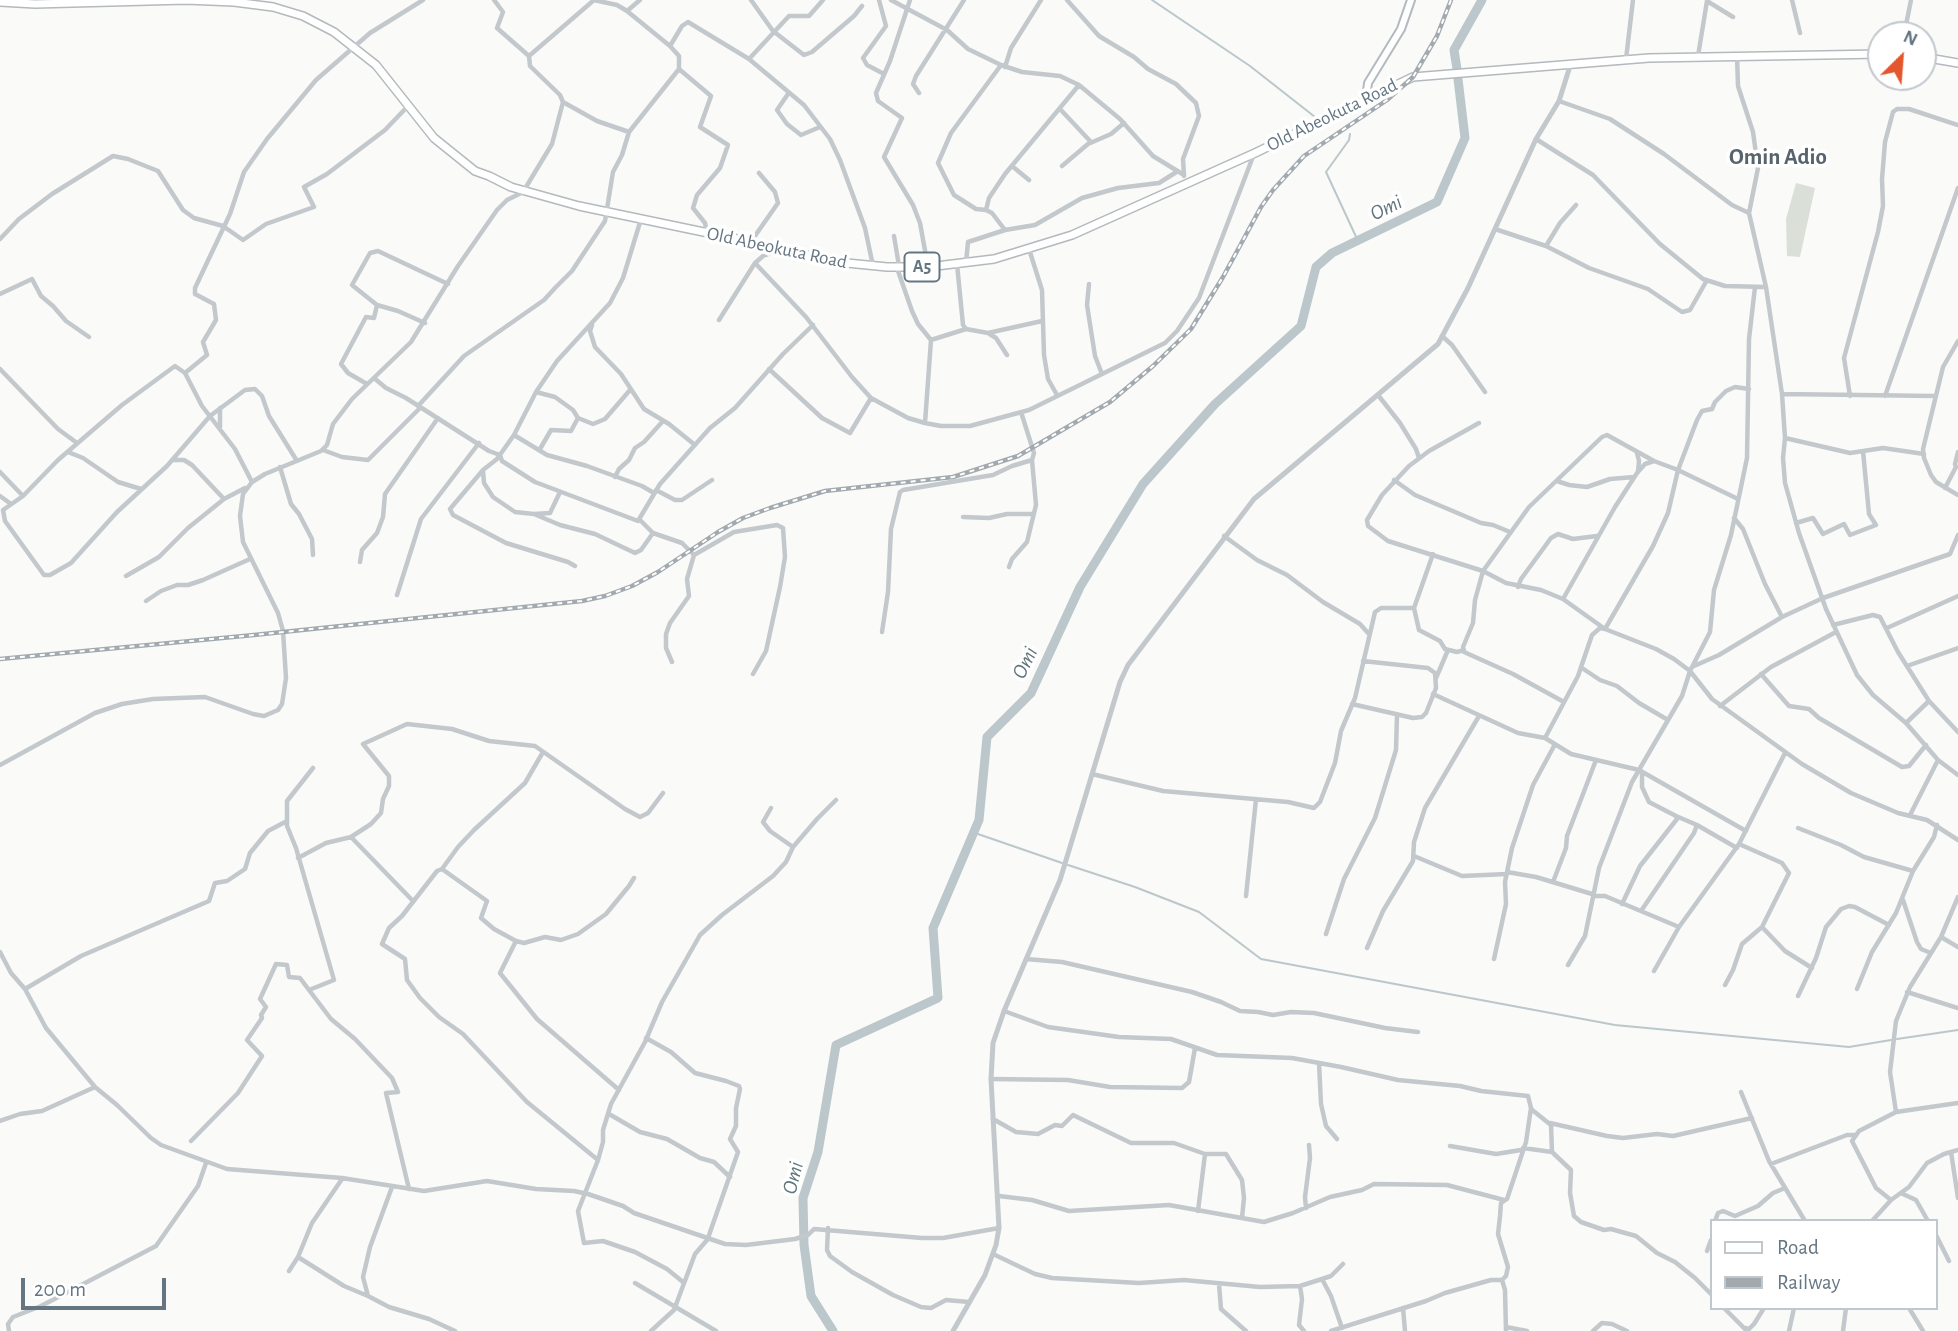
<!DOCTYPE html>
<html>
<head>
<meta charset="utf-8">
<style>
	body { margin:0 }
	#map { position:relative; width:1958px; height:1331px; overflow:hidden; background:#fafaf8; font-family:"Alegreya Sans",sans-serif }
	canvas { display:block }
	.legend { position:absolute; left:1710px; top:1219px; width:228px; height:91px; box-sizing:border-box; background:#fff; border:2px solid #c1c8cd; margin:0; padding:9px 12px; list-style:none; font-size:21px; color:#657683 }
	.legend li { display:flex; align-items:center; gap:14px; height:35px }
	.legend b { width:35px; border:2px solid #c1c8cd }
	.north { position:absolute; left:1867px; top:21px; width:70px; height:70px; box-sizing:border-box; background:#fff; border:2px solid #c1c8cd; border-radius:50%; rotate:25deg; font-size:19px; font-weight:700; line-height:28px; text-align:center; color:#657683 }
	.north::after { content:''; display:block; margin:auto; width:24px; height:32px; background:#e4572e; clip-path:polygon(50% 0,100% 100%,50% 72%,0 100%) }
	.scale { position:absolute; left:21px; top:1278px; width:145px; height:32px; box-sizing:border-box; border:4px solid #657683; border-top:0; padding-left:9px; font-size:21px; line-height:24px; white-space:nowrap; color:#657683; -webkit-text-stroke:5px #fff; paint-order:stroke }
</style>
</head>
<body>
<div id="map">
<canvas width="1958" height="1331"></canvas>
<ul class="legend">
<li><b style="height:9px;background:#fff"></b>Road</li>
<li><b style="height:9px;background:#a2aab0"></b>Railway</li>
</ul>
<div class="north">N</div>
<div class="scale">200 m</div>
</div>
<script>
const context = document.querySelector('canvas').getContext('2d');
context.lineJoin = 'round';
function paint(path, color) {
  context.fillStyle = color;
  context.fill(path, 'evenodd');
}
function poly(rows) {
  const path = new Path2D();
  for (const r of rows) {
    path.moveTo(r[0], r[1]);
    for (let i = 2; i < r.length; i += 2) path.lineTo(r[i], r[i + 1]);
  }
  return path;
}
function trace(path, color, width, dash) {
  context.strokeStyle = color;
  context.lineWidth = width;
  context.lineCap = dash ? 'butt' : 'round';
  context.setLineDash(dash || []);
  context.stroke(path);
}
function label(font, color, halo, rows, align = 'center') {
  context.font = font + ' "Alegreya Sans",sans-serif';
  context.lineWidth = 7;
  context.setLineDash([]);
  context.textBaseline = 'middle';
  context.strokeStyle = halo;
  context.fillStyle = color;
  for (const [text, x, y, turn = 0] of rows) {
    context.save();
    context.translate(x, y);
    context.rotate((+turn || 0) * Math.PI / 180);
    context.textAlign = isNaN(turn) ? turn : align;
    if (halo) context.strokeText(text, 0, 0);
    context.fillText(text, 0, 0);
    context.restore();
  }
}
paint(poly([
	[1796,183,1815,188,1800,257,1787,256,1786,219]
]), '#dadfd7');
trace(poly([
	[1152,0,1250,66,1315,117],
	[1350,134,1349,140,1326,172,1358,241],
	[975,833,1062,863],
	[1068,865,1135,887,1199,912,1261,959,1615,1025,1849,1047,1891,1040],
	[1897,1039,1958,1030]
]), '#bbc7cb', 2);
trace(poly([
	[1457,69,1454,50,1482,0],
	[833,1331,811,1296,804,1245,803,1198,818,1152,836,1045,938,998,933,928,979,820,987,737,1031,693,1080,587,1143,484,1215,404,1301,326,1316,267,1332,253,1437,202,1465,138,1458,79]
]), '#bbc7cb', 9);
const secondary = poly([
	[1366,99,1368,83,1401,29,1411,0]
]);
const trunk = poly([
	[0,2,35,4,186,0,234,2,273,7,303,16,334,32,376,65,434,138,475,171,489,176,511,187,579,206,742,240,775,251,792,252,847,263,887,267,928,267,994,259,1072,235,1255,153,1413,77,1649,58,1881,54],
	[1923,57,1958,63]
]);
trace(secondary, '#b3babf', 10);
trace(trunk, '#b4b9bd', 10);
trace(poly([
	[494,0,503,12,497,28,529,56,530,66,560,95,563,102,597,121,629,132],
	[594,0,617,5,627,11],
	[751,0,773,31,804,55,812,52,854,16,862,6],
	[879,0,886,26,863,58,867,65,884,74],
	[891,0,947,30,968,49,1001,65,1022,72,1060,76,1079,85,1120,119,1153,156,1184,175],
	[910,0,890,61,876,93,878,101,902,118,884,157,913,205,920,223,928,267],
	[1067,0,1099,36,1134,57,1148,69,1176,84,1196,103,1199,116,1183,159,1184,176],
	[1792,0,1800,33],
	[1707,1,1733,17],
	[1904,35,1911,0],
	[670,46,682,26,688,22,749,59,804,105,830,139,840,160,865,228,873,266],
	[529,56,594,0],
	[1698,56,1707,1],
	[1737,56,1738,86,1753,132,1758,168,1749,213,1766,287,1782,394,1785,438,1783,458,1785,483,1799,533,1826,609,1857,675,1873,695,1906,723,1938,760,1958,775],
	[749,59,789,16,809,16,823,0],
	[1626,59,1633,0],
	[1005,67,1011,48,1041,0],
	[679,69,711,96,700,127,728,145,720,168,697,195,693,208,705,223,707,232],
	[919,93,913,84,916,76,964,0],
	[788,94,777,110,787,124,801,135,820,127],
	[1559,101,1610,119,1664,154,1732,205,1749,213],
	[1060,109,1091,142],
	[1536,139,1593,175,1660,244,1703,279,1725,286,1766,287],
	[1012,166,1029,180],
	[1062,166,1088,144,1111,134,1124,123],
	[986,210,976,209,954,195,938,163,951,133,1001,65],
	[1495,229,1546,246,1589,268,1648,289,1682,312,1690,310,1707,280],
	[1005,230,992,213,986,210,989,198,1005,174,1079,85],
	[894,236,899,266],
	[0,239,19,219,52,194,113,156,128,159,158,171,183,210,194,218,223,226,243,240,266,224,314,207,304,187,327,174,385,130,408,106],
	[750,243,778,203,775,192,759,173],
	[1546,246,1560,223,1576,205],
	[1029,249,1042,290,1044,355,1048,379,1057,395],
	[774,252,763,256,755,263,806,317,852,377,871,398,908,418,925,423,941,426,970,426,1029,410,1165,343,1177,331,1199,298,1254,154],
	[966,263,968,242,1005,230,1035,225,1082,198,1118,188,1159,183,1178,171],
	[957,264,963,325,966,329,988,333,996,338,1007,355],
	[897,268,912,311,918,324,931,340,925,423],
	[1089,284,1087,305,1095,356,1102,374],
	[0,294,32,279,41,296,53,306,66,321,89,337],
	[377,305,398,311,425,323],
	[719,320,755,263],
	[592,325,590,331,595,347,621,374,644,409,669,424,695,445],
	[988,333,1042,321],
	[1442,336,1452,345,1485,392],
	[931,340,966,329],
	[1958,341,1943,367,1923,449,1924,458,1931,475,1936,482,1958,495],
	[0,369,58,429,77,443],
	[769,369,822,418,850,433,871,398],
	[185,373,175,366,122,405,58,460,23,496,3,510,5,521,44,575,50,575,71,563,117,512,167,466,210,416,245,390,255,389,262,396,269,416,297,461],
	[374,378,386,388,406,398,489,451,500,455,502,461,535,482,638,521,660,484,710,428,735,408,783,354,813,325],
	[367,384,348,373,341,364,366,317,374,318,377,305,352,285,370,253,378,251,448,284],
	[536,392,555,397,573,410,578,418],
	[1782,394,1935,396],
	[1378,395,1400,423,1416,449,1419,458],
	[1850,396,1844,358,1878,232,1883,206,1882,179,1885,142,1893,112,1897,109,1909,109,1958,125],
	[1885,396,1958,188],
	[418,406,464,356,544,300,555,288,572,271,605,221,613,172,622,155,629,132,679,69,679,56,670,46,627,11,640,0],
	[1479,423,1429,451,1409,466,1382,495,1367,520,1368,526,1388,541,1483,571,1506,583,1541,590,1563,599,1605,629,1656,649,1674,659,1690,671,1712,699,1802,764,1851,793,1898,813,1927,820,1958,840],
	[220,427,220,408],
	[514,435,547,455,587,466,642,486,654,493],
	[1785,438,1850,453,1883,448,1924,454],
	[540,449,551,430,571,431,578,418,593,424,605,419,630,390],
	[323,450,342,457,368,460,420,408],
	[68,452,83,458,118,482,141,489],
	[1637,453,1639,461,1638,472],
	[172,460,184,460,192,465,224,499],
	[280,467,291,504,299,514,312,539,313,555],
	[483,471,484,483,493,497,515,512,534,514,550,513,560,492],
	[0,472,23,496],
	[615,477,619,469,629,460,635,448,644,442,663,421],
	[1394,480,1415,495,1481,523,1493,525,1510,532],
	[1557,481,1569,485,1587,487,1610,479,1634,477],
	[252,482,235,449,202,406,185,373,207,355,203,342,216,320,214,304,195,294,195,288,230,214,244,172,267,139,316,80,370,33,423,0],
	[1945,488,1956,467,1955,464,1958,452],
	[656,490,675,500,682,500,712,480],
	[0,496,11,504],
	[534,514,560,525,595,534,635,553,641,550,653,533],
	[963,517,989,518,1007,514,1033,514],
	[1734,518,1743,529,1765,584,1782,617],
	[640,520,653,533,682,543,694,555,687,579,689,596,670,623,666,634,666,648,672,662],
	[1796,523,1813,518,1823,534,1844,524,1850,535,1876,525,1869,514,1863,451],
	[1224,536,1257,560,1287,575,1323,602,1360,624,1368,633],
	[694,555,734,532,777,525,783,528,785,557,780,587,766,651,753,674],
	[360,562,362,550,377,533,383,517,385,494,438,418],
	[575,566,568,562,506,543,453,515,450,509,483,470,497,459,514,435,536,392,557,361,610,303,623,278,641,219],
	[1009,567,1012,559,1027,542,1036,505,1032,460,1034,453,1021,412],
	[126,576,159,557,188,528,224,499,245,488],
	[1518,587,1521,579,1551,538,1558,534,1573,539,1597,536],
	[397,595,421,519,479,443],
	[1563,599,1615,507,1637,473,1645,464,1654,461],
	[146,601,161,591,177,585,188,585,203,580,250,559],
	[1414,608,1419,630,1440,641,1445,649,1457,652,1464,650],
	[1833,625,1873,615,1880,617,1898,652,1929,701,1958,732],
	[1887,628,1958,596],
	[882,632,888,592,891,529,900,492,903,490,993,475,1012,466,1032,460],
	[1694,666,1719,655,1782,617,1823,598,1950,554,1958,535],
	[1907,666,1958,648],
	[1582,668,1600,680,1617,686,1639,703,1668,720],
	[1761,674,1789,706,1809,709,1819,718,1902,767,1909,766,1926,745],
	[1436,678,1448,650],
	[1433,694,1518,733,1545,738,1571,754,1639,770,1746,831],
	[1564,702,1513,674,1464,652,1463,647,1473,623,1475,600,1483,571,1529,507,1602,437,1607,435,1654,461,1678,470,1738,499],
	[1352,704,1413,718,1422,717,1426,713,1436,688,1435,673,1428,668,1363,661],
	[1720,706,1771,667,1836,632],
	[1906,723,1929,701],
	[1545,738,1578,676,1592,635,1600,628,1605,629,1653,546,1668,513,1678,470,1697,420,1702,411,1712,409,1715,402,1726,391,1735,387,1749,389],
	[0,765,95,713,122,704,153,699,205,697,253,714,264,716,278,710,282,704,286,678,283,631,278,613,243,542,240,516,243,494,252,482,265,474,321,451,327,445,333,424,352,399,411,342,458,266,497,210,507,200,523,192,552,144,563,102],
	[1092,774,1163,791,1288,802,1314,808,1320,802,1335,763,1341,731,1355,698,1375,612,1381,608,1414,608,1433,554],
	[771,808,763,822,770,831,793,847],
	[1910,815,1938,760],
	[1676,816,1697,825,1737,848],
	[1798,828,1841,845,1864,857,1913,871],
	[351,837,371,824,381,813,383,799,389,786,389,776,363,744,407,724,452,729,489,741,535,746,625,809,640,817,648,813,663,793],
	[1414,856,1462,876,1507,874],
	[298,858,326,843,351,837,413,901],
	[442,869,458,847,474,830,525,783,543,752],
	[1507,872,1536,877,1592,894],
	[1553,882,1566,848,1567,836,1596,760],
	[1246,896,1256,799],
	[1593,896,1605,896,1679,927],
	[1958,897,1941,937,1910,987,1896,1021,1890,1072,1896,1112,1859,1131,1852,1141,1876,1188,1891,1200,1909,1187,1927,1163,1944,1154,1958,1150],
	[1903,900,1917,942,1921,949,1931,953],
	[1622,904,1640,866,1677,819,1676,816,1649,802,1642,787,1642,772],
	[1641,911,1694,833,1697,825],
	[1762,927,1785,951,1812,968],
	[1326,934,1344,879,1375,818,1396,750,1397,715],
	[1941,937,1958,947],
	[516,941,524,943,545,937,561,940,578,934,606,914,629,886,634,878],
	[1367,948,1383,911,1413,861,1414,842,1425,808,1479,716],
	[0,952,11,973,25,989,46,1028,95,1087,117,1105,151,1138,161,1145,227,1169,342,1178,424,1191,487,1181,536,1189,574,1191,588,1194,623,1206,634,1213,725,1244,746,1245,795,1239,808,1235,814,1229,922,1238,943,1238,999,1228],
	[1026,959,1062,962,1192,992,1221,1002,1240,1011,1258,1012,1273,1015,1291,1012,1314,1013,1385,1028,1418,1032],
	[1494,959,1506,904,1505,882,1512,848,1533,785,1554,746],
	[1568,965,1585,936,1599,868,1632,782,1682,696,1690,671,1710,632,1714,590,1731,535,1747,458,1749,339,1755,287],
	[1654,971,1679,927,1739,844,1785,753],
	[1725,985,1733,970,1742,944,1762,927,1789,873,1782,863,1739,844],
	[25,989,81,956,209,901,215,883,227,881,245,869,250,853,268,831,287,821],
	[1857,989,1872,952,1896,913,1913,871,1934,837,1937,825],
	[309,990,331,1019,355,1039,392,1078,398,1092,386,1093,409,1189],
	[1907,992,1958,1008],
	[1798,996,1816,958,1826,927,1841,909,1849,906,1855,907,1889,925],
	[1004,1011,1048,1027,1119,1037,1171,1039,1217,1055,1292,1058,1341,1067,1398,1080,1460,1086,1481,1091,1528,1096,1531,1108,1526,1142,1507,1199,1501,1203,1500,1216,1498,1234,1508,1267,1506,1276,1502,1280,1491,1280,1445,1293,1426,1301,1331,1331],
	[646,1038,671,1052,695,1073,726,1081,739,1086,740,1089,736,1108,736,1126,730,1139,738,1152,708,1238],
	[1319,1063,1321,1104,1326,1126,1337,1139],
	[991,1079,1068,1080,1110,1087,1182,1088,1189,1082,1195,1048],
	[1741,1092,1769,1161,1805,1221],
	[1531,1109,1551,1125,1552,1152,1571,1170,1570,1193,1574,1216,1581,1222,1604,1230,1611,1229,1636,1236,1657,1253,1675,1262,1695,1278,1711,1294],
	[1896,1112,1958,1103],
	[609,1114,640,1132,667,1139,700,1158,714,1162,730,1177],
	[993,1119,1016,1132,1038,1134,1055,1125,1062,1126,1073,1115,1131,1143,1174,1143,1205,1154,1226,1154,1242,1180,1244,1198,1242,1218],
	[0,1121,20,1114,42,1111,95,1087],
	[1550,1123,1607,1136,1623,1138,1657,1134,1673,1136,1752,1118],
	[191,1141,238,1093,262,1056,247,1040,262,1018,261,1015,266,1007,260,999,276,964,287,965,289,977,300,978,309,990,334,980,296,848,287,826,287,801,313,768],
	[1450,1146,1496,1154,1521,1150],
	[1523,1148,1552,1152],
	[1951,1152,1958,1198],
	[598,1160,527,1102,463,1034,439,1017,420,998,407,980,405,959,382,944,389,928,402,916,437,871,442,869,487,901,481,918,494,929,516,941,500,973,537,1019,619,1090],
	[1771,1164,1847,1135,1855,1135],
	[392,1187,370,1247,363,1277,368,1296,389,1307,429,1319,455,1331],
	[1903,1194,1916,1200,1928,1221],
	[999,1196,1032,1200,1069,1211,1169,1205,1264,1222,1293,1213,1330,1197,1362,1190,1374,1184,1447,1185,1504,1200],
	[1306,1208,1305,1197,1310,1158,1309,1145],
	[1198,1211,1205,1154],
	[1715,1221,1718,1213,1723,1211,1735,1216,1758,1206,1773,1193,1785,1188],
	[1872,1221,1891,1200],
	[828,1228,827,1250,830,1256,852,1272,893,1295,921,1307,931,1308,946,1300,969,1302],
	[1935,1233,1949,1261],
	[1707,1251,1711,1240],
	[993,1254,1035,1274,1052,1278,1139,1283,1184,1280,1260,1287,1300,1286,1322,1279,1331,1296,1342,1328],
	[298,1257,344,1286,368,1296],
	[289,1271,298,1257,312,1223,342,1179],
	[1322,1279,1331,1276,1343,1264],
	[1502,1280,1505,1290,1506,1331],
	[683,1282,667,1269,635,1252,603,1241,584,1243,578,1211,598,1160,603,1142,603,1130,611,1104,645,1042,662,1002,700,935,722,915,773,876,786,862,793,847,817,819,836,800],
	[635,1283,716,1331],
	[1219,1284,1221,1309,1246,1331],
	[1300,1286,1302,1299,1299,1325,1304,1331],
	[1403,1308,1405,1331],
	[1724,1308,1747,1331],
	[1909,1308,1923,1331],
	[1506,1327,1527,1331],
	[1745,1328,1749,1329,1754,1324,1764,1308],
	[9,1331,8,1324,13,1317,41,1306,156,1246,198,1186,206,1163],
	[651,1331,674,1310,695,1254,707,1240],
	[1593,1331,1602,1323,1612,1324,1627,1331],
	[1789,1331,1794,1308],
	[1843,1331,1846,1308]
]), '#c3c8cc', 4.5);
trace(poly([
	[953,1331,985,1275,996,1245,999,1228,991,1079,993,1043,1004,1011,1060,880,1120,682,1128,665,1254,499,1438,344,1468,288,1536,139,1559,101,1571,63]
]), '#c3c8cc', 5);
trace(secondary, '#fff', 6);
trace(trunk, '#fff', 7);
const rail = poly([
	[0,659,254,635,582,601,605,596,632,586,658,572,718,532,743,518,770,508,825,491,953,477,1018,456,1110,402,1153,366,1191,329,1223,277,1261,207,1273,190,1304,156,1387,100,1413,77,1437,36,1451,0]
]);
trace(rail, '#a2aab0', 4.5);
trace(rail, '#fff', 2, [5]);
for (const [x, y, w] of [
	[922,267,35]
]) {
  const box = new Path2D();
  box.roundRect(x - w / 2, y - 14.5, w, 29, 5);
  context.fillStyle = '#fff';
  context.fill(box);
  trace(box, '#657683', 2);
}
label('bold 18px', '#657683', null, [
	["A5",922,267]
]);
label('19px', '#657683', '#fff', [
	["Old Abeokuta Road",1332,115,-26],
	["Old Abeokuta Road",777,248,12]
]);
label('italic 21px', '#60757c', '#fff', [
	["Omi",1386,208,-26],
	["Omi",1025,663,-64],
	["Omi",793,1178,-76]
]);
label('bold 23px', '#57646e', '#fff', [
	["Omin Adio",1778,157]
]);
</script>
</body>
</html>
